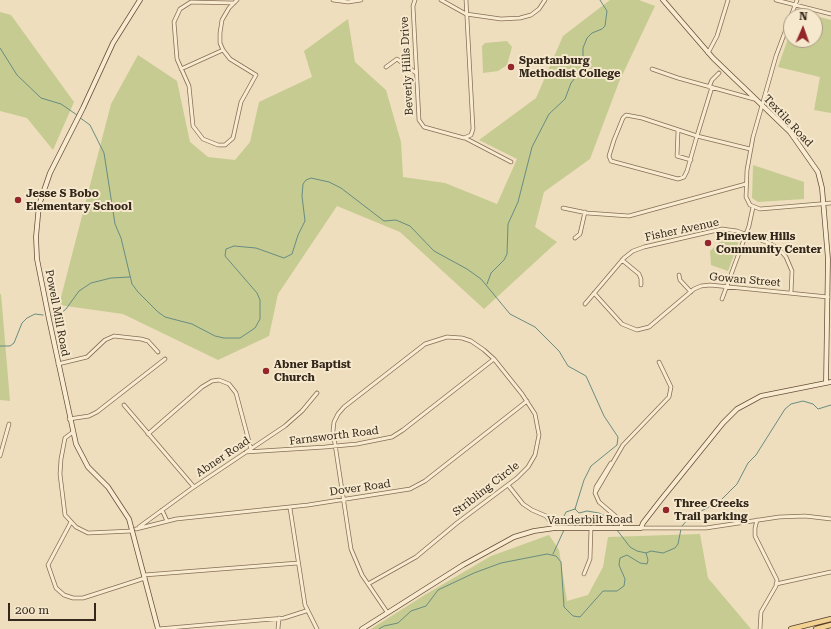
<!DOCTYPE html>
<html>
<head>
<meta charset="utf-8">
<style>
	body { margin:0 }
	#map { position:relative; width:831px; height:629px; overflow:hidden; background:#eedebd; font-family:"Roboto Serif",serif }
	canvas { display:block }
	.north { position:absolute; left:783px; top:8px; width:40px; height:40px; box-sizing:border-box; background:#f5e8cc; border:1px solid #a89b85; border-radius:50%; rotate:2deg; font-size:11px; font-weight:700; line-height:16px; text-align:center; color:#34271b }
	.north::after { content:''; display:block; margin:auto; width:14px; height:18px; background:#94262a; clip-path:polygon(50% 0,100% 100%,50% 72%,0 100%) }
	.scale { position:absolute; left:8px; top:603px; width:88px; height:18px; box-sizing:border-box; border:2px solid #34271b; border-top:0; padding-left:5px; font-size:12px; line-height:14px; white-space:nowrap; color:#34271b; -webkit-text-stroke:3px #f5e8cc; paint-order:stroke }
</style>
</head>
<body>
<div id="map">
<canvas width="831" height="629"></canvas>
<div class="north">N</div>
<div class="scale">200 m</div>
</div>
<script>
const context = document.querySelector('canvas').getContext('2d');
context.lineJoin = 'round';
function paint(path, color) {
  context.fillStyle = color;
  context.fill(path, 'evenodd');
}
function poly(rows) {
  const path = new Path2D();
  for (const r of rows) {
    path.moveTo(r[0], r[1]);
    for (let i = 2; i < r.length; i += 2) path.lineTo(r[i], r[i + 1]);
  }
  return path;
}
function trace(path, color, width, dash) {
  context.strokeStyle = color;
  context.lineWidth = width;
  context.lineCap = dash ? 'butt' : 'round';
  context.setLineDash(dash || []);
  context.stroke(path);
}
function label(font, color, halo, rows, align = 'center') {
  context.font = font + ' "Roboto Serif",serif';
  context.lineWidth = 4;
  context.setLineDash([]);
  context.textBaseline = 'middle';
  context.strokeStyle = halo;
  context.fillStyle = color;
  for (const [text, x, y, turn = 0] of rows) {
    context.save();
    context.translate(x, y);
    context.rotate((+turn || 0) * Math.PI / 180);
    context.textAlign = isNaN(turn) ? turn : align;
    if (halo) context.strokeText(text, 0, 0);
    context.fillText(text, 0, 0);
    context.restore();
  }
}
paint(poly([
	[610,0,639,0,655,6,619,82,590,159,544,192,535,227,557,242,484,309,400,232,337,206,278,294,269,336,218,360,123,314,59,305,111,104,138,55,177,81,190,142,208,157,235,160,250,142,259,102,312,77,304,51,348,19,355,62,386,90,401,142,403,177,445,183,497,204,517,159,479,140,536,98,563,36],
	[797,11,831,20,831,113,814,110,820,77,778,67,791,30,791,40,815,40,815,16,796,16],
	[0,12,11,15,74,102,53,150,27,118,0,111],
	[507,41,512,47,507,65,498,71,483,73,482,46,485,43],
	[753,165,804,182,804,199,758,202,752,198],
	[732,234,740,238,728,271,711,265,710,251,719,243,718,238],
	[0,294,1,294,10,401,0,400],
	[700,534,708,578,751,629,371,629,423,596,491,556,549,535,559,550,567,601,588,595,603,567,608,537]
]), '#c6cb91');
trace(poly([
	[0,48,17,75,41,98,61,104,77,115],
	[79,117,90,125,104,153,115,224,121,238,132,284,138,292,158,312,165,317,192,324,215,336,224,338,240,338,255,328,260,319,260,300,257,293,225,256,226,249,234,246,256,248,284,258,292,254,298,235,305,221,302,196,303,184,306,180,311,178,329,182,341,188,384,221,396,220,410,226,434,251,467,269,481,279,510,314,535,327,559,351,568,366,586,376,604,416,618,437,617,445,591,466,584,480,575,509],
	[487,284,491,273,504,260,507,254,508,224,518,202,532,147,549,114,565,99,571,83,580,72,583,63,583,48,587,38,592,33,602,29,605,26,607,11,600,0],
	[52,316,59,315,66,309,79,291,91,283,111,278,130,277],
	[0,346,10,346,14,343,22,323,27,318,35,314,43,315],
	[575,509,579,513,587,511,599,513,609,518,614,526],
	[564,525,564,516,566,512,575,509],
	[682,526,690,517,720,501,737,484,748,463,756,455,785,409,791,404,803,401,813,404,818,409,831,405],
	[617,530,630,547,637,551,646,553,651,551,663,553,675,548,678,544,681,529],
	[553,554,564,530],
	[379,629,384,626,398,623,411,611,426,606,438,590,474,573,501,563,547,554,556,556,561,562,564,607,573,616,580,617,603,591,617,591,624,586,625,579,619,565,620,558,627,555,640,563,647,564,648,560,646,553]
]), '#688c82', 1);
const street = poly([
	[333,0,348,2,361,0],
	[415,0,413,6,419,120,424,127,464,138,471,135,473,129,466,0],
	[441,0,466,14,501,19,520,18,531,15,539,9,545,0],
	[776,0,831,14],
	[797,0,776,56,753,137,747,170,746,197,750,205,760,209,831,203],
	[234,3,191,2,180,9,174,22,177,59,189,86,193,126,203,139,218,145,225,145,233,138,241,102,256,75,230,59,223,50,220,43,220,33,222,20,229,8,237,0],
	[708,53,717,36,728,0],
	[386,67,397,59,416,73],
	[181,69,223,50],
	[652,69,678,78,754,99],
	[709,87,712,80,719,73],
	[712,87,697,136,642,118,626,115,623,118,614,140,609,156,611,161,678,179,684,177,687,171,697,136,750,149],
	[678,131,677,156,691,160],
	[465,138,511,162],
	[563,208,587,213,629,216,746,184],
	[575,238,580,234,585,212],
	[622,260,639,274,641,279,641,285],
	[679,275,680,280,691,292],
	[594,293,622,324,637,330,649,327,694,289,701,286,710,285,828,297],
	[722,299,749,226,753,207],
	[585,304,624,258,633,251,644,247,722,229,737,231,771,244,780,250,786,257,792,271,791,293],
	[58,364,87,357,105,340,114,336,141,339,148,341,158,352],
	[124,405,194,487],
	[69,419,89,416,97,412,165,359],
	[73,432,65,438,61,459,60,474,65,515,76,527,88,533,132,531],
	[148,434,202,387,212,381,219,380,229,384,236,393,251,449],
	[246,452,325,447,357,444,392,437,403,430,494,359],
	[0,456,9,424],
	[611,463,596,487,595,493,599,502,620,520,622,528],
	[508,485,523,504,532,510,546,516,555,528],
	[595,493,623,445,669,397,671,387,659,362],
	[290,508,305,605,317,629],
	[162,510,167,521],
	[757,520,755,528,755,536,777,580,776,586,761,612,760,629],
	[71,522,48,565,56,588,64,595,73,598,83,598,145,578],
	[139,527,191,489,285,426,302,411,317,393],
	[641,528,706,528,779,517,805,516,831,519],
	[136,529,176,519,308,505,410,489,425,481,527,401],
	[584,574,590,559,591,528],
	[144,575,298,563],
	[368,584,416,557,457,523,517,478,528,467,535,455,539,435,535,414,522,394,494,359,484,350,471,341,462,338,447,337,425,344,344,407,338,414,334,422,333,431,351,549,362,575,387,612],
	[776,584,831,572],
	[158,629,284,618,306,611],
	[278,629,279,618]
]);
const secondary = poly([
	[140,0,113,43,83,108,50,173,39,205,36,237,37,259,49,319,76,444,88,467,108,487,129,519,158,629],
	[663,0,713,58,790,132,818,172,822,188,828,259,826,383],
	[362,629,463,565,514,537,534,531,555,528,641,528,643,523,660,501,723,423,737,409,761,396,831,382]
]);
const primary = poly([
	[791,629,831,619],
	[816,629,831,625]
]);
trace(street, '#856e56', 4.5);
trace(secondary, '#674f3a', 5.5);
trace(primary, '#533c2b', 6);
trace(street, '#f9ebd0', 3);
trace(secondary, '#f9ebd0', 4);
trace(primary, '#f2d293', 4.5);
for (const [x, y, r, color] of [
	[511,67,4,"#94262a"],
	[18,200,4,"#94262a"],
	[708,243,4,"#94262a"],
	[266,371,4,"#94262a"],
	[666,510,4,"#94262a"]
]) {
  const dot = new Path2D();
  dot.arc(x, y, r, 0, 2 * Math.PI);
  context.fillStyle = color;
  context.fill(dot);
  trace(dot, '#f5e8cc', 1.5);
}
label('bold 11px', '#34271b', '#f5e8cc', [
	["Spartanburg",519,61],
	["Methodist College",519,74],
	["Jesse S Bobo",26,194],
	["Elementary School",26,207],
	["Pineview Hills",716,237],
	["Community Center",716,250],
	["Abner Baptist",274,365],
	["Church",274,378],
	["Three Creeks",674,504],
	["Trail parking",674,517]
], 'left');
label('11px', '#34271b', '#f5e8cc', [
	["Beverly Hills Drive",407,66,-93],
	["Textile Road",788,121,47],
	["Fisher Avenue",682,230,-12],
	["Gowan Street",745,280,5],
	["Powell Mill Road",57,313,79],
	["Farnsworth Road",334,436,-7],
	["Abner Road",223,457,-34],
	["Dover Road",360,488,-8],
	["Stribling Circle",486,489,-38],
	["Vanderbilt Road",590,520,-1]
]);
</script>
</body>
</html>
